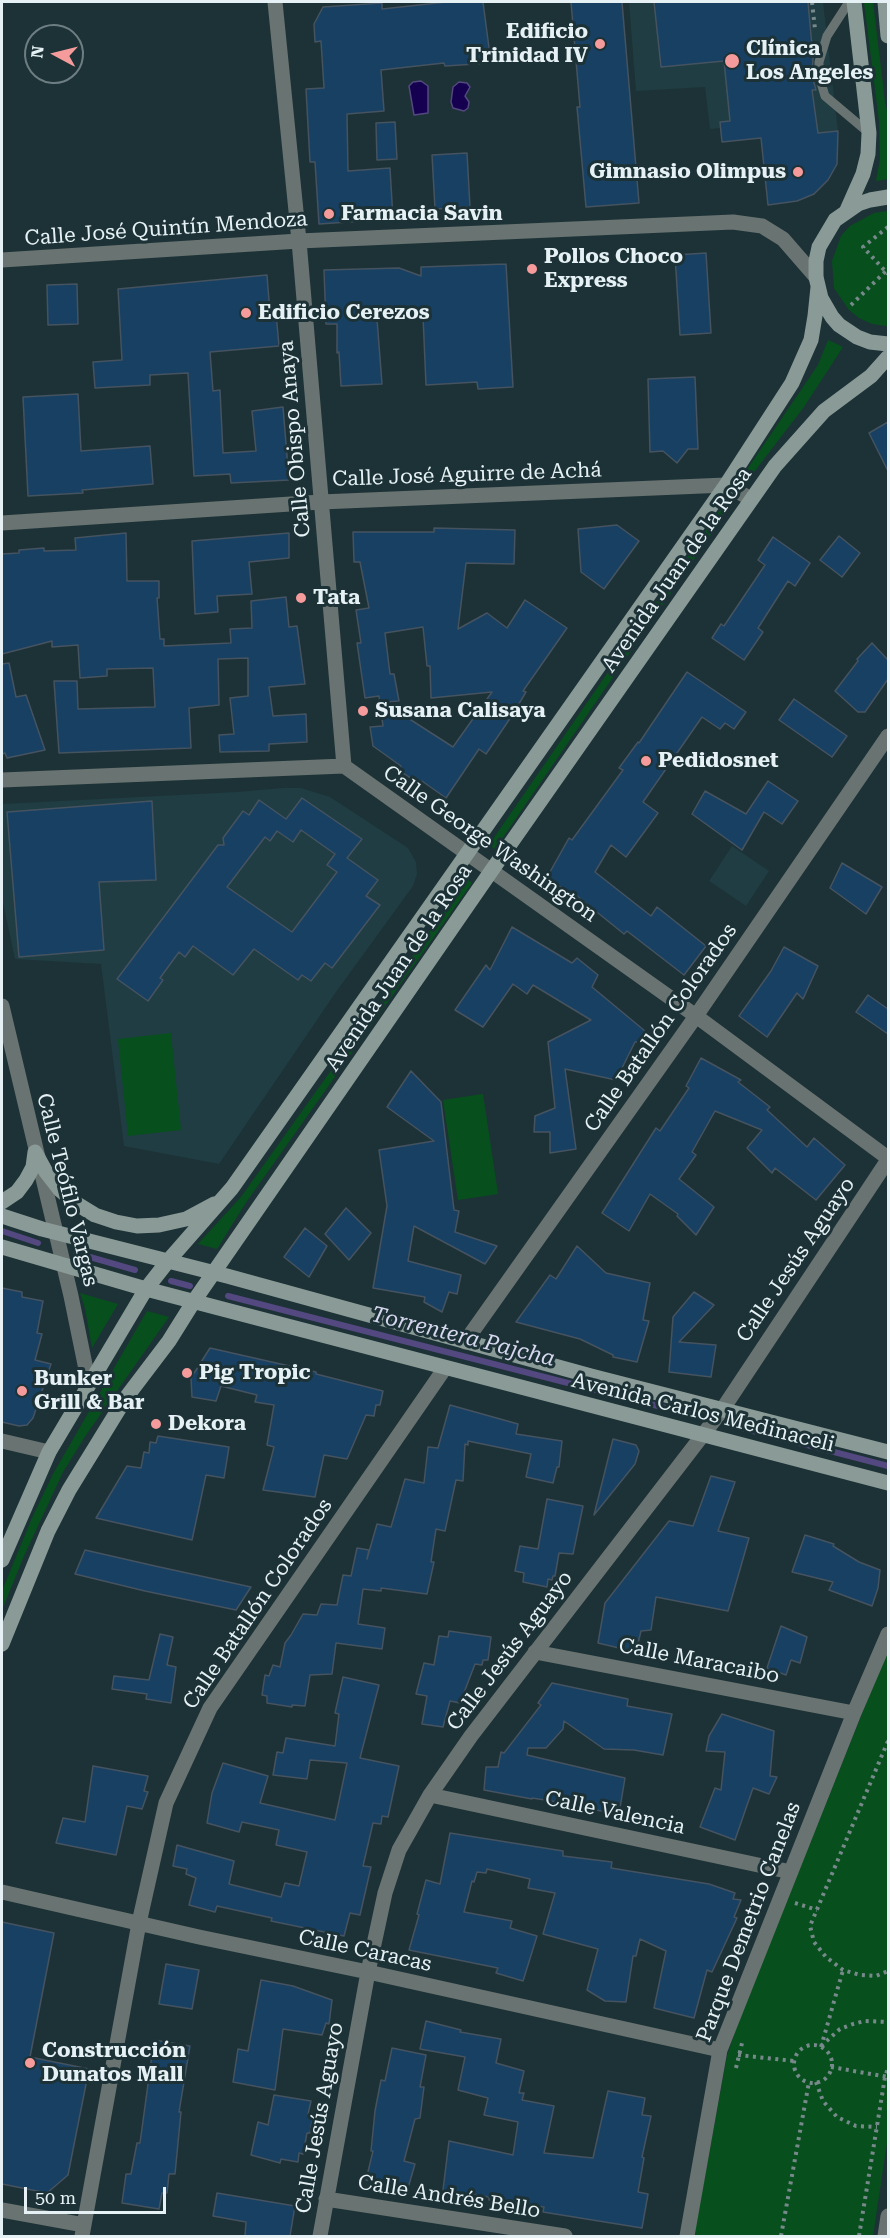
<!DOCTYPE html>
<html>
<head>
<meta charset="utf-8">
<style>
	body { margin:0 }
	#map { position:relative; width:890px; height:2238px; overflow:hidden; background:#1d3236; font-family:"Roboto Serif",serif }
	canvas { display:block }
	.frame { position:absolute; inset:0; border:3px solid #e5f1f4; pointer-events:none }
	.north { position:absolute; left:24px; top:24px; width:60px; height:60px; box-sizing:border-box; background:#1d3236; border:2px solid #6d7e82; border-radius:50%; rotate:277deg; font-size:16px; font-weight:700; line-height:24px; text-align:center; color:#e5f1f4 }
	.north::after { content:''; display:block; margin:auto; width:21px; height:27px; background:#f59b9c; clip-path:polygon(50% 0,100% 100%,50% 72%,0 100%) }
	.scale { position:absolute; left:24px; top:2187px; width:142px; height:27px; box-sizing:border-box; border:3px solid #e5f1f4; border-top:0; padding-left:8px; font-size:18px; line-height:21px; white-space:nowrap; color:#e5f1f4; -webkit-text-stroke:4px #1d3236; paint-order:stroke }
</style>
</head>
<body>
<div id="map">
<canvas width="890" height="2238"></canvas>
<div class="frame"></div>
<div class="north">N</div>
<div class="scale">50 m</div>
</div>
<script>
const context = document.querySelector('canvas').getContext('2d');
context.lineJoin = 'round';
function paint(path, color) {
  context.fillStyle = color;
  context.fill(path, 'evenodd');
}
function poly(rows) {
  const path = new Path2D();
  for (const r of rows) {
    if (r.length === 3) {
      path.moveTo(r[0] + r[2], r[1]);
      path.arc(r[0], r[1], r[2], 0, 2 * Math.PI);
      continue;
    }
    path.moveTo(r[0], r[1]);
    for (let i = 2; i < r.length; i += 2) path.lineTo(r[i], r[i + 1]);
  }
  return path;
}
function trace(path, color, width, dash) {
  context.strokeStyle = color;
  context.lineWidth = width;
  context.lineCap = dash ? 'butt' : 'round';
  context.setLineDash(dash || []);
  context.stroke(path);
}
function label(font, color, halo, rows, align = 'center') {
  context.font = font + ' "Roboto Serif",serif';
  context.lineWidth = 6;
  context.setLineDash([]);
  context.textBaseline = 'middle';
  context.strokeStyle = halo;
  context.fillStyle = color;
  for (const [text, x, y, turn = 0] of rows) {
    context.save();
    context.translate(x, y);
    context.rotate((+turn || 0) * Math.PI / 180);
    context.textAlign = isNaN(turn) ? turn : align;
    if (halo) context.strokeText(text, 0, 0);
    context.fillText(text, 0, 0);
    context.restore();
  }
}
paint(poly([
	[629,2,823,2,838,131,722,142,720,128,710,129,705,87,636,91],
	[283,788,301,788,330,797,408,848,416,862,417,874,413,886,336,992,219,1164,124,1146,101,964,15,959,2,898,2,804,237,792],
	[732,846,769,871,746,906,709,881]
]), '#1f3d43');
paint(poly([
	[864,2,873,2,885,102,888,115,888,179,876,181,880,159,879,121],
	[888,211,888,326,886,326,872,324,859,318,849,310,834,288,832,261,841,236,850,226,874,213],
	[828,340,843,347,804,407,747,481,742,477,818,365],
	[728,498,734,501,495,849,489,845],
	[467,879,472,883,245,1204,217,1249,198,1244,241,1197],
	[171,1033,181,1130,128,1136,118,1039],
	[483,1094,498,1194,458,1200,443,1100],
	[80,1293,118,1304,92,1348,85,1308],
	[147,1311,169,1317,86,1435,63,1472,24,1556,2,1610,2,1591,32,1518,53,1474],
	[888,1649,888,2136,873,2236,694,2236,727,2056,739,2020]
]), '#07501d');
const water = poly([
	[421,81,428,86,428,113,414,115,409,86,413,82,421,81],
	[459,82,467,83,470,87,465,96,469,102,468,108,464,111,453,108,451,102,453,87,459,82]
]);
paint(water, '#14004f');
trace(water, '#534880', 1.5);
trace(poly([
	[2,1231,38,1243],
	[76,1253,135,1270],
	[171,1281,190,1286],
	[228,1296,689,1414],
	[734,1426,888,1466]
]), '#534880', 6);
const building = poly([
	[447,2,483,2,491,63,445,66,444,63,381,70,384,111,347,114,348,171,390,168,393,219,319,224,315,162,310,162,306,89,324,88,321,41,315,42,314,24,323,7,382,3,382,9,447,2],
	[571,2,622,2,639,203,586,207,577,107,580,107,571,2],
	[654,2,808,2,813,57,812,76,816,90,812,90,818,133,838,131,837,164,828,180,814,194,797,201,768,205,761,138,722,142,720,122,730,121,724,61,661,67,654,2],
	[395,122,397,159,377,160,376,123,395,122],
	[467,153,470,207,435,209,432,155,467,153],
	[706,253,711,333,680,335,675,255,706,253],
	[506,264,513,387,478,389,477,382,426,385,423,316,377,319,382,384,341,386,339,352,337,353,337,324,326,324,324,270,399,268,421,276,421,267,506,264],
	[267,275,270,313,276,313,279,346,210,352,213,391,220,390,223,453,256,451,252,411,283,407,289,480,231,483,230,474,194,476,188,373,150,375,150,385,95,388,93,362,122,360,118,289,267,275],
	[77,284,78,324,48,325,47,285,77,284],
	[695,377,698,449,688,449,677,463,663,451,650,452,648,379,695,377],
	[78,394,81,451,150,446,153,484,82,490,83,493,28,496,23,397,78,394],
	[888,422,888,471,869,433,888,422],
	[617,525,639,541,604,589,581,572,578,529,617,525],
	[434,528,515,530,514,564,466,563,458,629,487,613,507,628,525,600,567,628,523,691,526,692,511,717,486,754,479,749,446,798,422,781,420,784,398,770,401,766,373,746,370,727,383,726,379,696,365,698,357,643,361,643,356,610,369,608,360,562,354,562,353,532,434,532,434,528],
	[423,627,427,666,430,666,431,698,492,692,453,747,383,702,399,701,394,674,390,674,385,633,423,627],
	[126,533,127,581,159,581,159,598,157,598,160,639,164,639,164,646,231,643,230,629,252,628,251,601,286,597,289,627,297,626,305,684,269,687,273,716,306,714,307,742,269,744,269,751,220,752,219,735,234,734,230,698,248,696,248,658,218,659,219,705,189,708,191,748,59,753,54,681,77,681,78,709,155,707,153,668,107,669,107,676,80,678,78,645,52,647,52,641,2,654,2,554,19,553,19,550,44,548,44,551,76,550,75,538,126,533],
	[289,533,289,558,249,562,252,594,217,596,218,612,195,614,192,541,289,533],
	[839,536,860,553,842,577,820,560,839,536],
	[773,537,810,563,795,586,788,581,758,628,763,632,744,660,712,638,721,624,724,626,765,565,758,560,773,537],
	[872,643,888,660,888,679,865,712,858,712,835,691,858,661,857,659,872,643],
	[9,663,16,697,26,695,45,750,7,758,5,753,2,754,2,664,9,663],
	[687,672,746,712,734,729,725,723,720,729,702,717,643,802,658,813,626,857,611,845,595,872,651,916,657,907,706,946,684,975,627,931,624,934,577,896,546,879,569,838,572,840,623,770,619,768,638,742,639,743,687,672],
	[794,699,847,736,832,757,779,720,794,699],
	[768,781,798,801,782,824,764,812,742,850,692,814,705,791,746,814,768,781],
	[302,798,362,839,347,858,378,880,366,896,380,905,332,968,325,963,311,981,302,975,298,980,254,949,233,975,193,946,185,957,179,952,160,978,163,980,148,1001,117,979,218,845,224,845,223,838,243,811,249,815,259,800,286,819,302,798],
	[301,830,335,854,327,865,337,872,292,932,227,887,265,837,270,841,277,831,293,842,301,830],
	[152,801,156,880,99,882,104,950,19,957,7,812,152,801],
	[842,863,882,887,866,914,830,888,842,863],
	[512,927,572,963,577,958,598,975,592,987,645,1031,639,1042,635,1042,616,1080,565,1069,576,1149,550,1153,550,1132,534,1132,535,1116,555,1108,548,1042,591,1020,533,985,527,994,513,984,483,1027,455,1010,486,965,490,970,512,927],
	[784,947,818,966,803,999,797,993,767,1037,739,1016,771,971,784,947],
	[868,995,888,1009,888,1034,856,1012,868,995],
	[701,1058,741,1080,738,1082,770,1107,767,1110,807,1147,814,1138,845,1165,816,1200,775,1168,772,1173,747,1148,762,1130,715,1111,692,1152,696,1155,679,1179,714,1207,696,1235,677,1216,678,1214,650,1194,629,1231,602,1213,656,1128,660,1131,689,1088,686,1086,701,1058],
	[411,1071,441,1102,454,1210,459,1211,455,1232,497,1246,485,1264,414,1226,408,1261,461,1275,457,1294,449,1292,442,1312,424,1302,425,1297,373,1288,387,1206,379,1150,434,1141,387,1107,411,1071],
	[346,1208,371,1233,349,1260,325,1234,346,1208],
	[305,1228,327,1246,309,1277,284,1257,305,1228],
	[577,1246,606,1273,650,1283,643,1320,649,1321,637,1362,613,1357,613,1355,580,1339,516,1322,550,1275,556,1279,577,1246],
	[2,1288,22,1292,22,1297,43,1301,37,1333,42,1334,35,1360,51,1364,33,1418,27,1425,19,1426,2,1422,2,1288],
	[694,1292,714,1305,679,1342,716,1345,711,1377,669,1372,673,1317,694,1292],
	[210,1348,316,1372,316,1374,383,1391,380,1405,376,1405,374,1416,366,1415,347,1459,324,1455,315,1497,263,1490,274,1447,267,1445,274,1405,255,1402,257,1395,221,1386,216,1401,192,1397,191,1378,210,1348],
	[450,1405,518,1424,516,1434,562,1441,559,1467,557,1467,553,1483,526,1477,531,1454,468,1441,468,1445,465,1444,463,1481,456,1480,445,1531,436,1529,431,1562,434,1562,427,1594,381,1588,381,1591,363,1589,358,1624,385,1628,382,1649,336,1643,332,1674,310,1675,305,1706,292,1705,292,1707,267,1703,267,1696,262,1695,265,1675,269,1676,273,1665,280,1667,285,1643,291,1635,303,1614,317,1615,321,1604,337,1605,343,1575,351,1576,357,1548,369,1550,367,1559,377,1524,391,1527,405,1479,424,1483,428,1447,438,1448,450,1405],
	[158,1436,229,1447,224,1478,206,1475,192,1540,96,1518,127,1466,141,1468,144,1452,149,1453,150,1442,156,1443,158,1436],
	[613,1439,636,1445,639,1451,635,1464,594,1515,613,1439],
	[711,1476,735,1482,718,1531,749,1538,728,1611,656,1597,651,1630,641,1631,636,1652,598,1643,605,1603,669,1521,693,1526,711,1476],
	[547,1499,583,1506,573,1554,559,1553,555,1576,553,1576,552,1580,548,1579,547,1587,523,1582,524,1573,515,1571,520,1546,538,1549,547,1499],
	[805,1535,834,1544,833,1546,859,1562,880,1570,878,1588,872,1606,829,1590,833,1582,792,1572,805,1535],
	[85,1550,155,1566,251,1587,236,1610,145,1591,75,1574,85,1550],
	[781,1626,807,1637,800,1663,791,1660,786,1675,767,1668,781,1626],
	[449,1631,491,1637,488,1660,483,1660,482,1665,475,1664,460,1703,450,1701,443,1727,422,1724,427,1696,416,1694,424,1663,434,1665,439,1636,448,1637,449,1631],
	[160,1634,173,1637,167,1665,176,1667,171,1703,146,1699,147,1694,112,1689,114,1676,149,1680,160,1634],
	[343,1677,379,1685,360,1758,399,1766,388,1817,382,1816,381,1824,373,1823,363,1866,371,1867,360,1915,350,1913,344,1936,271,1921,272,1918,217,1906,215,1912,189,1905,196,1878,186,1874,187,1869,173,1866,177,1845,234,1861,229,1884,281,1897,285,1883,299,1886,307,1852,276,1845,279,1830,242,1822,239,1832,207,1823,212,1793,223,1763,268,1776,260,1803,335,1820,347,1763,310,1760,307,1779,273,1775,277,1752,283,1753,286,1738,335,1746,339,1714,335,1713,343,1677],
	[552,1683,628,1699,627,1706,672,1714,663,1755,634,1750,604,1749,564,1721,563,1729,546,1748,528,1748,527,1755,625,1778,619,1814,584,1808,584,1806,532,1798,532,1799,484,1790,486,1767,498,1767,501,1752,504,1753,541,1705,538,1703,552,1683],
	[722,1714,774,1731,770,1776,777,1777,769,1794,753,1788,735,1840,700,1827,715,1788,721,1790,725,1752,706,1751,709,1736,722,1714],
	[93,1766,148,1776,144,1791,148,1792,142,1809,127,1806,116,1855,56,1843,63,1818,85,1822,93,1766],
	[450,1833,563,1851,563,1856,612,1862,611,1868,709,1884,735,1893,733,1899,741,1900,734,1917,737,1918,712,1972,707,1970,694,2018,654,2008,666,1951,640,1939,636,1956,633,1956,626,2002,605,2001,587,1990,598,1949,543,1934,555,1893,528,1888,530,1879,487,1869,486,1873,477,1872,474,1882,472,1881,464,1912,512,1921,510,1928,537,1936,523,1981,496,1973,498,1968,409,1950,419,1915,417,1914,426,1880,440,1884,450,1833],
	[2,1922,54,1933,30,2057,89,2069,68,2175,47,2193,2,2184,2,1922],
	[166,1964,199,1970,192,2009,159,2004,166,1964],
	[261,1980,293,1986,332,2000,329,2024,326,2023,322,2035,283,2029,275,2090,233,2082,238,2049,248,2051,261,1980],
	[426,2021,461,2030,460,2032,501,2039,496,2063,524,2071,519,2093,524,2093,522,2100,554,2106,544,2153,593,2158,608,2091,645,2098,642,2115,651,2116,642,2157,644,2158,638,2192,648,2194,642,2228,543,2212,544,2207,489,2200,489,2197,469,2194,463,2198,442,2198,449,2141,513,2155,518,2122,484,2115,488,2098,458,2090,465,2057,420,2049,426,2021],
	[154,2040,190,2046,179,2112,181,2112,175,2174,169,2174,167,2193,162,2193,159,2209,122,2203,126,2174,131,2174,137,2143,140,2143,154,2040],
	[392,2048,426,2055,420,2087,424,2087,420,2118,415,2119,404,2161,415,2164,408,2188,366,2180,373,2151,371,2151,375,2111,381,2080,385,2081,392,2048],
	[274,2095,311,2101,308,2114,313,2115,310,2133,307,2133,303,2154,299,2153,298,2162,281,2159,280,2163,251,2155,258,2122,268,2125,274,2095],
	[217,2193,295,2206,290,2236,245,2236,246,2222,213,2216,217,2193]
]);
paint(building, '#174063');
trace(building, '#455360', 1.5);
trace(poly([
	[812,2,815,29],
	[888,227,863,247,888,274],
	[851,305,888,269],
	[888,1741,810,1926,814,1942,826,1957,843,1970,860,1975,876,1976,888,1971],
	[795,1903,817,1910],
	[813,2064,19],
	[821,2046,840,2029,853,2024,865,2021,888,2022],
	[821,2047,843,1970],
	[738,2055,794,2061],
	[831,2067,888,2077],
	[736,2068,742,2043],
	[816,2082,823,2101,837,2117,856,2126,877,2127],
	[781,2236,809,2082],
	[859,2236,885,2077,888,2068]
]), '#78898c', 4, [3, 4.5]);
trace(poly([
	[849,2,827,36,819,62,819,76,825,96,869,133]
]), '#697371', 9);
trace(poly([
	[275,2,299,241,344,766],
	[2,260,299,241,733,222,762,226,783,239,816,277],
	[2,523,321,502,726,485,751,499],
	[2,780,344,766,696,1016,888,1158],
	[2,1006,71,1296,89,1384],
	[465,1342,696,1016,888,736],
	[2,1441,49,1452],
	[535,1652,854,1713],
	[430,1795,791,1872],
	[2,1892,199,1937,368,1972,720,2050],
	[326,2199,565,2236],
	[2,2210,84,2225],
	[82,2236,139,1923,166,1803,210,1708,445,1368],
	[320,2236,368,1972,385,1893,399,1850,430,1795,471,1736,722,1410,888,1160],
	[687,2236,720,2050,854,1713,888,1634],
	[885,2236,888,2216]
]), '#697371', 15);
trace(poly([
	[885,2,888,36],
	[888,197,870,200,858,204,835,220,819,247,816,261,816,277,821,298,832,317,839,325,857,337,870,342,888,344],
	[847,210,863,174,868,154,869,133,854,2],
	[35,1152,46,1172,60,1190,77,1204,95,1215,116,1222,137,1226,159,1225,186,1219,214,1204],
	[2,1202,17,1192,26,1180,33,1167,35,1152],
	[2,1216,42,1229,227,1276,591,1376,888,1452],
	[2,1247,146,1289,888,1483],
	[2,1560,49,1452,146,1289,168,1261,232,1188,726,485,792,383,811,340,815,316,818,287],
	[2,1644,48,1531,69,1490,125,1399,169,1341,194,1301,492,870,775,466,824,411,871,376,888,357]
]), '#8a9a96', 15);
for (const [x, y, r, color] of [
	[600,44,6,"#f59b9c"],
	[732,61,8,"#f59b9c"],
	[798,172,6,"#f59b9c"],
	[329,214,6,"#f59b9c"],
	[532,269,6,"#f59b9c"],
	[246,313,6,"#f59b9c"],
	[301,598,6,"#f59b9c"],
	[363,711,6,"#f59b9c"],
	[646,761,6,"#f59b9c"],
	[187,1373,6,"#f59b9c"],
	[22,1391,6,"#f59b9c"],
	[156,1424,6,"#f59b9c"],
	[30,2063,6,"#f59b9c"]
]) {
  const dot = new Path2D();
  dot.arc(x, y, r, 0, 2 * Math.PI);
  context.fillStyle = color;
  context.fill(dot);
  trace(dot, '#1d3236', 2);
}
label('bold 21px', '#e5f1f4', '#1d3236', [
	["Edificio",588,32,"right"],
	["Trinidad IV",588,56,"right"],
	["Clínica",746,49],
	["Los Angeles",746,73],
	["Gimnasio Olimpus",786,172,"right"],
	["Farmacia Savin",341,214],
	["Pollos Choco",544,257],
	["Express",544,281],
	["Edificio Cerezos",258,313],
	["Tata",313,598],
	["Susana Calisaya",375,711],
	["Pedidosnet",658,761],
	["Pig Tropic",199,1373],
	["Bunker",34,1379],
	["Grill & Bar",34,1403],
	["Dekora",168,1424],
	["Construcción",42,2051],
	["Dunatos Mall",42,2075]
], 'left');
label('21px', '#e5f1f4', '#1d3236', [
	["Calle José Quintín Mendoza",166,229,-4],
	["Calle Obispo Anaya",295,439,-95],
	["Calle José Aguirre de Achá",467,475,-2],
	["Avenida Juan de la Rosa",677,570,-55],
	["Calle George Washington",490,844,35],
	["Avenida Juan de la Rosa",399,968,-56],
	["Calle Batallón Colorados",661,1028,-55],
	["Calle Teófilo Vargas",67,1190,76],
	["Calle Jesús Aguayo",796,1260,-56],
	["Avenida Carlos Medinaceli",703,1413,14],
	["Calle Batallón Colorados",258,1604,-56],
	["Calle Jesús Aguayo",510,1651,-53],
	["Calle Maracaibo",699,1661,11],
	["Calle Valencia",615,1813,12],
	["Parque Demetrio Canelas",749,1922,-69],
	["Calle Caracas",365,1951,12],
	["Calle Jesús Aguayo",320,2118,-80],
	["Calle Andrés Bello",449,2197,9]
]);
label('italic 22px', '#d5d8ef', '#1d3236', [
	["Torrentera Pajcha",463,1337,14]
]);
</script>
</body>
</html>
